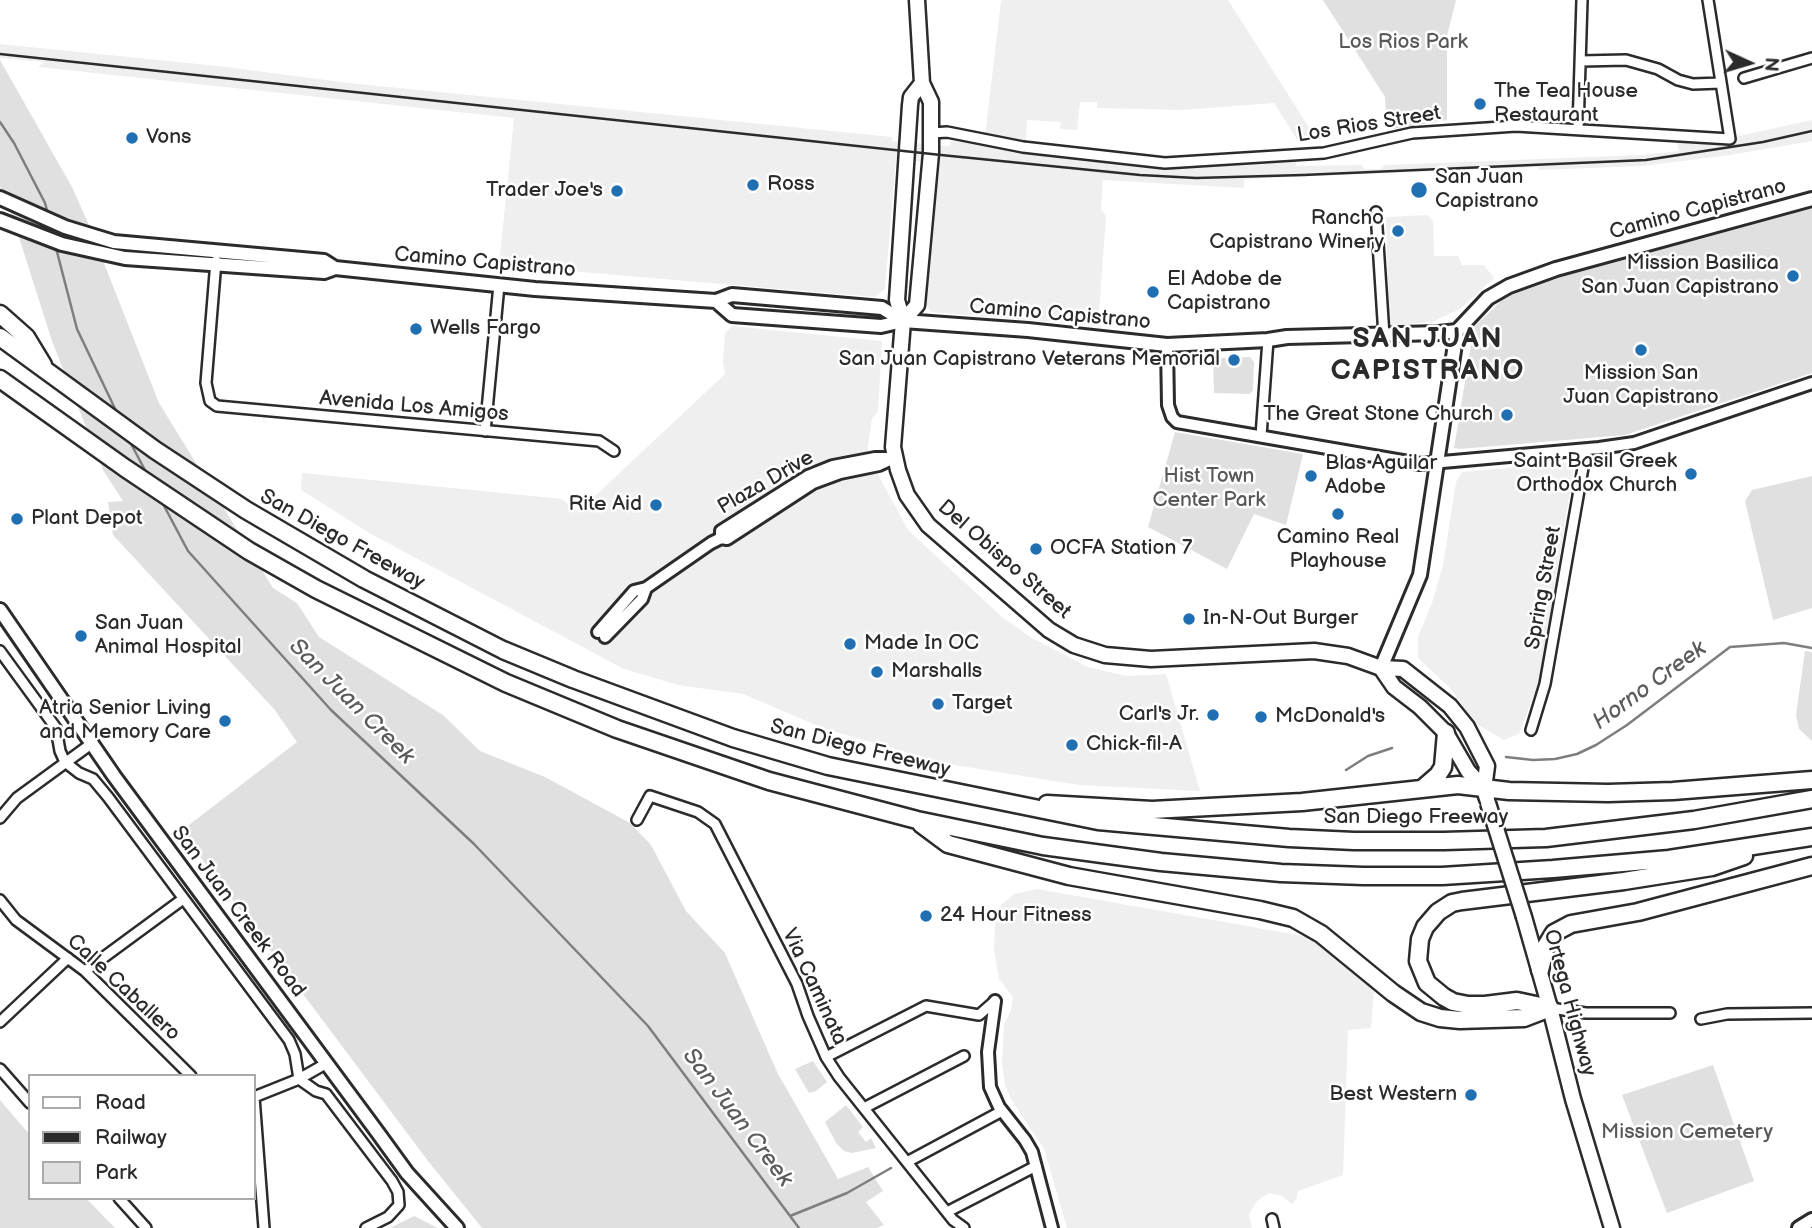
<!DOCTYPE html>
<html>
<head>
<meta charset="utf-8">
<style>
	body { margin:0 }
	#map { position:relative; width:1812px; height:1228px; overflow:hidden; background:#fff; font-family:"Balsamiq Sans",sans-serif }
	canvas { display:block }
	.legend { position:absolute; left:28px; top:1074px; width:228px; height:126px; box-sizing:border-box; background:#fff; border:2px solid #aaa; margin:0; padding:9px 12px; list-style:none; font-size:21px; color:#2b2b2b }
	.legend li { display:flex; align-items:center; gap:14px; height:35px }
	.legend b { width:35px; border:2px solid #aaa }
	.north { position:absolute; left:1714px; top:28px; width:70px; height:70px; -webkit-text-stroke:5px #fff; paint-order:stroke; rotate:94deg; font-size:19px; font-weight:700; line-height:28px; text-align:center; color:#2b2b2b }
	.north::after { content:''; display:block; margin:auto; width:24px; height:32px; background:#2b2b2b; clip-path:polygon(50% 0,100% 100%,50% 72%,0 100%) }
</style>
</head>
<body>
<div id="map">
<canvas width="1812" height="1228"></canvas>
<ul class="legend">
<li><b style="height:9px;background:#fff"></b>Road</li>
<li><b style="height:9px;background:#2b2b2b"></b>Railway</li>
<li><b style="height:19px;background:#e0e0e0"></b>Park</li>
</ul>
<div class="north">N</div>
</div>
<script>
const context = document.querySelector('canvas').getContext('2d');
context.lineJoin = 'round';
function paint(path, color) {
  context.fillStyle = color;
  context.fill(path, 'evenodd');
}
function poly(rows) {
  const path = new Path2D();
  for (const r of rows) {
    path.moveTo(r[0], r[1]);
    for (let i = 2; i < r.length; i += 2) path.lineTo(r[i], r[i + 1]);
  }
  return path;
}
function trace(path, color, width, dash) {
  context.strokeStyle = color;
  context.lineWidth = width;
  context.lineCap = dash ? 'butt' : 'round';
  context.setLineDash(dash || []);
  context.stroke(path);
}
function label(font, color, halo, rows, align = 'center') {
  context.font = font + ' "Balsamiq Sans",sans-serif';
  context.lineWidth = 5;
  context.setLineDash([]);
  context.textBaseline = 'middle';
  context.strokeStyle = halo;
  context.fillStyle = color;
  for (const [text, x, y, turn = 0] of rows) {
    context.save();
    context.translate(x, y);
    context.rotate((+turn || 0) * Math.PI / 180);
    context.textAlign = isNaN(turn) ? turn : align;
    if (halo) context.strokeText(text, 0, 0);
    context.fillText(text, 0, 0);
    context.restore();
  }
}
paint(poly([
	[1001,0,1228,0,1317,140,1298,141,1274,103,1183,110,1097,108,1097,102,1080,102,1077,130,1060,129,1061,122,1027,120,1026,141,985,137],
	[0,44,218,66,349,83,892,137,892,141,950,146,951,141,994,145,1020,151,1141,163,1296,159,1296,166,1362,165,1364,169,1381,169,1385,165,1642,155,1679,151,1676,140,1729,141,1735,137,1812,120,1812,141,1730,155,1642,166,1539,170,1539,167,1244,179,1244,188,1103,180,1101,209,1106,216,1098,326,931,312,926,305,938,163,896,159,885,289,875,297,499,265,514,118,38,67,44,62,0,58],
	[1428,215,1433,221,1434,256,1458,256,1462,265,1484,265,1494,278,1460,309,1432,322,1392,325,1389,322,1386,217],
	[732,326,882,341,878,412,872,418,867,454,908,530,1002,617,1032,638,1088,667,1126,676,1166,674,1200,791,1079,785,948,764,825,729,743,694,678,685,624,669,371,534,301,490,302,473,562,499,578,512,725,374,723,363,725,333],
	[1575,462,1539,681,1519,734,1504,740,1476,724,1450,688,1418,658,1418,637,1432,603,1443,565,1456,482,1462,472],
	[1037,889,1309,937,1374,990,1371,1028,1348,1030,1343,1175,1298,1191,1297,1198,1292,1204,1282,1196,1269,1193,1257,1201,1249,1214,1252,1228,1067,1228,1044,1149,1011,1099,1005,1085,1002,1062,1004,1024,1011,1010,1013,997,999,979,994,950,995,924,1001,905,1014,894]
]), '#efefef');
paint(poly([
	[1323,0,1456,0,1447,36,1447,120,1387,130,1385,97],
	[0,60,72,187,89,225,159,403,273,588,297,603,319,637,443,715,480,751,545,777,630,823,651,845,686,911,725,953,777,1072,838,1179,868,1167,883,1191,866,1202,884,1225,877,1228,482,1228,428,1161,181,831,297,742,274,709,113,535,108,502,123,501,103,470,52,341,9,206,0,187],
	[1812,208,1812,373,1625,435,1460,449,1454,448,1474,327,1501,301,1527,286,1587,267,1708,233],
	[1250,357,1254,362,1253,390,1250,394,1214,393,1213,358],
	[1175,432,1303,454,1286,525,1254,514,1227,569,1148,527],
	[1812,476,1812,608,1773,620,1745,501,1752,490],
	[1805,651,1812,652,1812,741,1799,729,1796,715],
	[813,1061,827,1082,816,1091,809,1093,795,1069],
	[1713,1065,1754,1181,1667,1213,1622,1095],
	[0,1100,30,1135,30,1198,86,1198,115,1228,0,1228],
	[846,1105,863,1127,858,1132,866,1142,871,1138,876,1148,852,1153,844,1151,836,1143,825,1122],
	[414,1216,438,1228,390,1228]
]), '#e0e0e0');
trace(poly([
	[0,122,14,143,45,203,48,214],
	[56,248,77,329,118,415],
	[129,440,147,474],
	[162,502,188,551,331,710,474,844,648,1026,799,1228],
	[1506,757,1533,760,1555,759,1577,754,1596,745,1627,725,1730,647,1784,643,1812,648],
	[1346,770,1368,756,1392,748],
	[790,1216,847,1193,891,1168]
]), '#7e7e7e', 2.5);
const minor = poly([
	[1581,61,1626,60,1658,69,1678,80,1693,84,1721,83],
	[1744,78,1812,58],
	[1578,129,1582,0],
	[932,133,947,132,1023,147,1165,163,1324,153,1412,133,1516,126,1730,139,1708,0],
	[1376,212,1384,336],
	[216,261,206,383,210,401,217,406,599,441,614,451],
	[485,431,499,285],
	[1261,436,1268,340],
	[0,651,56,728,60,751,65,762,79,773,93,779,108,797,289,1040,295,1054,299,1079,316,1091,326,1094,392,1181,398,1192,399,1205,388,1217,366,1228],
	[1531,730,1545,684,1584,462,1583,450],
	[0,818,17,798,91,744],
	[637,820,650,796,698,812,715,824,797,984,808,1016,826,1057,839,1077,953,1220,964,1228],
	[0,900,16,920,85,971,191,1076],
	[85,971,183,899],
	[1550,1008,1586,1013,1670,1013],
	[1701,1019,1727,1014,1812,1013],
	[0,1022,68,958],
	[826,1057,926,1006,979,1015,995,1001],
	[0,1069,30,1103],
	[254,1097,264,1228],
	[254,1097,299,1079,327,1063],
	[864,1108,964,1056],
	[907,1162,1002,1111],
	[119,1198,146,1228],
	[947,1212,1036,1166],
	[1272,1219,1274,1228]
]);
const tertiary = poly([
	[1167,345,1168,405,1172,417,1177,422,1420,464,1599,448,1634,443,1812,383],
	[721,538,721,531,808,476,833,466,875,458,889,458],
	[598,632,634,591,646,588,711,543,721,538,727,539,813,483,840,473,879,465,894,458],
	[605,637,642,599,646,588],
	[995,1001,988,1052,990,1087,999,1107,1025,1140,1032,1152,1052,1228]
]);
const secondary = poly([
	[0,198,65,227,114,242,324,261,335,268],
	[0,220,62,244,125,258,324,272,335,268,535,289,716,301,732,295,882,308,903,321],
	[716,301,732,315,881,326,903,321,1028,330,1167,345,1268,340,1287,337,1439,333,1457,331,1488,298,1509,286,1556,269,1812,199],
	[0,610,114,776,378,1133,407,1173,457,1228],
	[1381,668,1420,575,1457,331],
	[1799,1228,1812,1220]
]);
const primary = poly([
	[922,83,911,97,910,105,897,300,903,321,893,447,898,470,907,495,928,525,1049,630,1074,645,1105,655,1151,659,1314,651,1348,656,1381,668,1403,669,1450,706,1467,727,1487,766,1484,789,1487,799],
	[903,321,917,305,931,153,931,102,922,83,917,0],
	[1381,668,1394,687,1420,707,1446,733,1468,771,1484,789],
	[1524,917,1550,1008,1573,1099,1612,1228]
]);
const motorway = poly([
	[0,314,26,337,43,365],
	[0,337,155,450,246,510,364,579,503,650,573,679,733,738,828,766,1098,821,1289,838,1354,841,1444,841,1546,838,1694,820,1812,799],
	[0,379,125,468,249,551,316,589,506,683,617,729,769,781,917,820,1043,846,1161,862,1281,873,1363,876,1442,876,1553,869,1669,859,1812,837],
	[1423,788,1438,775,1443,767,1446,733],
	[1047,804,1152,810,1302,802,1458,785,1509,791,1608,793,1673,791,1812,780],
	[921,824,948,844,1069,876,1260,910,1293,918,1321,934,1393,993,1421,1012,1440,1018,1460,1020,1524,1018,1550,1008],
	[1540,970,1546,946,1554,933,1571,924,1638,912,1812,866],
	[1550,1008,1517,1001,1485,1005,1468,1005,1453,1002,1444,997,1427,983,1418,961,1420,939,1425,927,1438,912,1452,903,1462,901,1624,881,1712,867,1744,856]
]);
trace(minor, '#2b2b2b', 14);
trace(tertiary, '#2b2b2b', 16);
trace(secondary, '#2b2b2b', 18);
trace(primary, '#2b2b2b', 19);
trace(motorway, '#2b2b2b', 21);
trace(minor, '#fff', 9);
trace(tertiary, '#fff', 10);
trace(secondary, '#fff', 12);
trace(primary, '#fff', 14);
trace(motorway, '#fff', 16);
trace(poly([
	[0,54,941,155,1140,175,1196,178,1303,175,1646,160,1763,142,1812,131]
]), '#2b2b2b', 2.5);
const primaryBridge = poly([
	[1488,803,1524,917]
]);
trace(primaryBridge, '#2b2b2b', 19, []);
trace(primaryBridge, '#fff', 14);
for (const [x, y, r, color] of [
	[1480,104,7,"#1f6fb2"],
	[132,138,7,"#1f6fb2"],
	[753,185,7,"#1f6fb2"],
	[1419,190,9,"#1f6fb2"],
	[617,191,7,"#1f6fb2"],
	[1398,231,7,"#1f6fb2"],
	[1793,276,7,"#1f6fb2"],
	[1153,292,7,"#1f6fb2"],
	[416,329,7,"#1f6fb2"],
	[1641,350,7,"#1f6fb2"],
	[1234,360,7,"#1f6fb2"],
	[1507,415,7,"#1f6fb2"],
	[1691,474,7,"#1f6fb2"],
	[1311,476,7,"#1f6fb2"],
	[656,505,7,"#1f6fb2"],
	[1338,514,7,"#1f6fb2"],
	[17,519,7,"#1f6fb2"],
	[1036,549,7,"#1f6fb2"],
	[1189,619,7,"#1f6fb2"],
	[81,636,7,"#1f6fb2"],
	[850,644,7,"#1f6fb2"],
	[877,672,7,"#1f6fb2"],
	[938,704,7,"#1f6fb2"],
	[1213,715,7,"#1f6fb2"],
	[1261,717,7,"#1f6fb2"],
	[225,721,7,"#1f6fb2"],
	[1072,745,7,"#1f6fb2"],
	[926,916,7,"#1f6fb2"],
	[1471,1095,7,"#1f6fb2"]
]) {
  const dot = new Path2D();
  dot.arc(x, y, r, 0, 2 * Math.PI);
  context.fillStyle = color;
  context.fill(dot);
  trace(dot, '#fff', 2.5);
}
label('21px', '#585858', '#fff', [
	["Los Rios Park",1403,43],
	["Hist Town",1209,477],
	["Center Park",1209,501],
	["Mission Cemetery",1687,1133]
]);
label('21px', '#2b2b2b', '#fff', [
	["The Tea House",1494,92],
	["Restaurant",1494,116],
	["Vons",146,138],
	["San Juan",1435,178],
	["Capistrano",1435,202],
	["Ross",767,185],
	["Trader Joe's",603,191,"right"],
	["Rancho",1384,219,"right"],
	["Capistrano Winery",1384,243,"right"],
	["Mission Basilica",1779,264,"right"],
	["San Juan Capistrano",1779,288,"right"],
	["El Adobe de",1167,280],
	["Capistrano",1167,304],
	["Wells Fargo",430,329],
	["San Juan Capistrano Veterans Memorial",1220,360,"right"],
	["Mission San",1641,374,"center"],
	["Juan Capistrano",1641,398,"center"],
	["The Great Stone Church",1493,415,"right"],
	["Saint Basil Greek",1677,462,"right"],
	["Orthodox Church",1677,486,"right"],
	["Blas Aguilar",1325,464],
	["Adobe",1325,488],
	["Rite Aid",642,505,"right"],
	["Plant Depot",31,519],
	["Camino Real",1338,538,"center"],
	["Playhouse",1338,562,"center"],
	["OCFA Station 7",1050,549],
	["In-N-Out Burger",1203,619],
	["San Juan",95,624],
	["Animal Hospital",95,648],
	["Made In OC",864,644],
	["Marshalls",891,672],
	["Target",952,704],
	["Atria Senior Living",211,709,"right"],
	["and Memory Care",211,733,"right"],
	["Carl's Jr.",1199,715,"right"],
	["McDonald's",1275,717],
	["Chick-fil-A",1086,745],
	["24 Hour Fitness",940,916],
	["Best Western",1457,1095,"right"]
], 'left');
label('21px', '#2b2b2b', '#fff', [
	["Los Rios Street",1369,125,-9],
	["Camino Capistrano",1698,210,-15],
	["Camino Capistrano",485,263,5],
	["Camino Capistrano",1060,315,5],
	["Avenida Los Amigos",414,407,5],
	["Plaza Drive",766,483,-30],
	["San Diego Freeway",342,540,29],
	["Del Obispo Street",1004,560,41],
	["Spring Street",1544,588,-80],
	["San Diego Freeway",860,749,14],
	["San Diego Freeway",1416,818],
	["San Juan Creek Road",238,912,53],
	["Via Caminata",814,987,65],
	["Calle Caballero",123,988,43],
	["Ortega Highway",1569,1003,75]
]);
label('italic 23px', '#5c5c5c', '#fff', [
	["Horno Creek",1650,686,-36],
	["San Juan Creek",351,702,45],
	["San Juan Creek",737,1118,53]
]);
context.letterSpacing = '2px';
label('bold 28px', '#2b2b2b', '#fff', [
	["SAN JUAN",1428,340],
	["CAPISTRANO",1428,372]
]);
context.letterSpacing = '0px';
</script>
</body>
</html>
